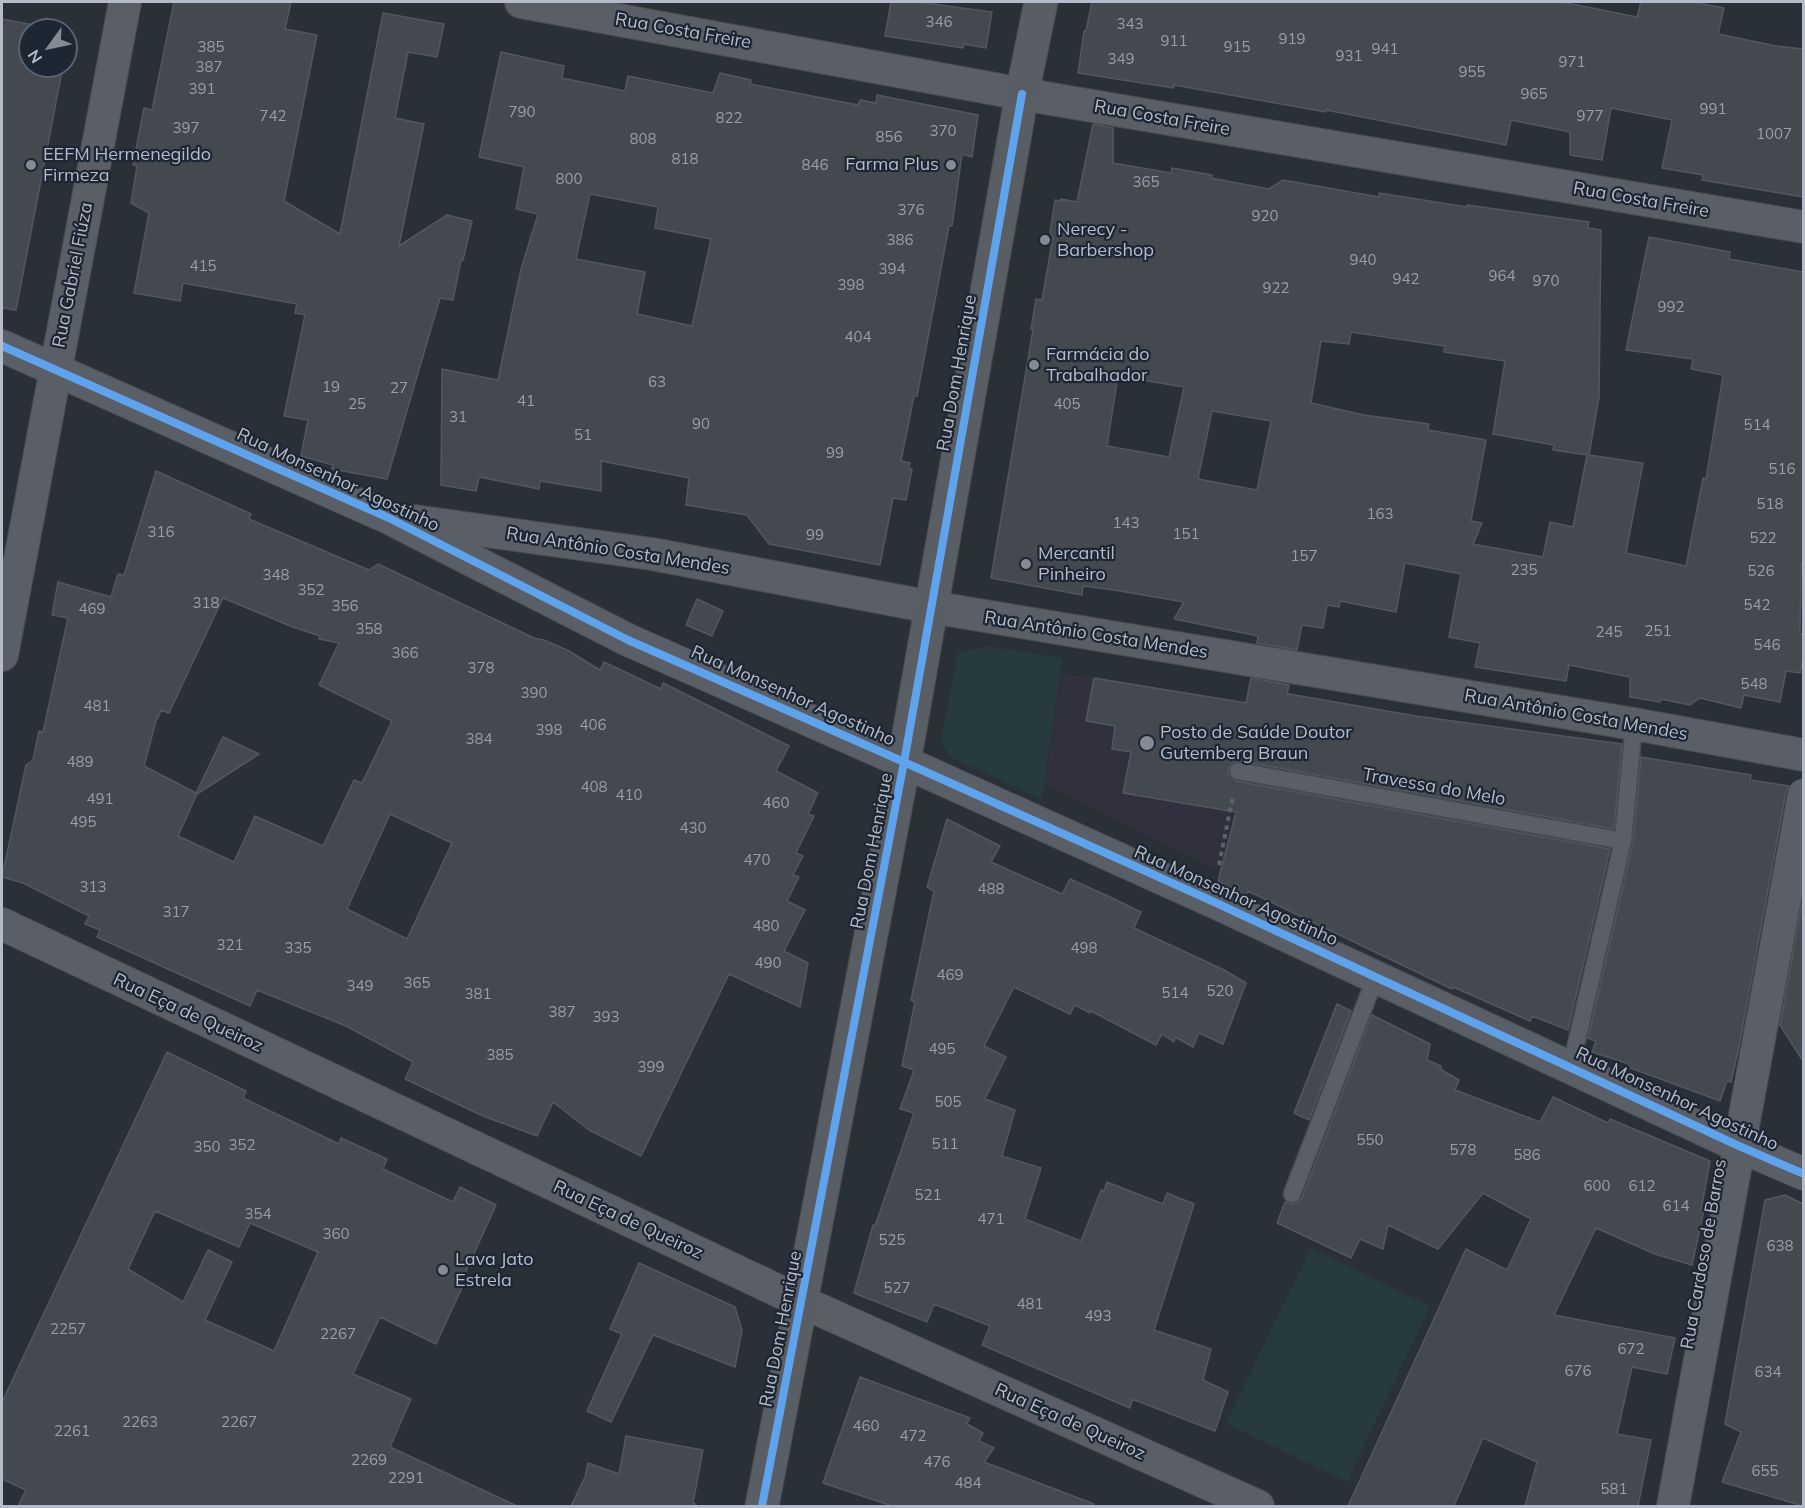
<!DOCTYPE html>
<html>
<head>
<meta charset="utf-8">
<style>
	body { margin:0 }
	#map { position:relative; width:1805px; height:1508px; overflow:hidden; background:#2a3038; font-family:Mulish,sans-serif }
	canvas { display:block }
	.frame { position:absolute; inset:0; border:3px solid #b4bcc9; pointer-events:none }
	.north { position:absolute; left:18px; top:18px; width:60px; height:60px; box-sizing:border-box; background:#1d2633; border:2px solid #59626f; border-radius:50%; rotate:237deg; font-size:16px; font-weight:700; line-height:24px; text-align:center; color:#b4bcc9 }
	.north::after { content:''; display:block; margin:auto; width:21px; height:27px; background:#848b96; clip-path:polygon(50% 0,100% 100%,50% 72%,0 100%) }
</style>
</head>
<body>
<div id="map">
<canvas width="1805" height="1508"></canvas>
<div class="frame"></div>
<div class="north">N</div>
</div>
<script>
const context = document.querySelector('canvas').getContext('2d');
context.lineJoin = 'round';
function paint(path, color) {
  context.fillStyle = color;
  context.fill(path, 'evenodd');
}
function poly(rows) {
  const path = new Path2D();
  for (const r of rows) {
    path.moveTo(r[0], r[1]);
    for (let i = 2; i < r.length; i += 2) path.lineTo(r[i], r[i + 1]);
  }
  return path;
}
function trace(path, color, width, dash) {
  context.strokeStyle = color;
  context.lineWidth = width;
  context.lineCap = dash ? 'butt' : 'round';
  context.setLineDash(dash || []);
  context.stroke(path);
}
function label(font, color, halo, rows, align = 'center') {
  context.font = font + ' Mulish,sans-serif';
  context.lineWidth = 4.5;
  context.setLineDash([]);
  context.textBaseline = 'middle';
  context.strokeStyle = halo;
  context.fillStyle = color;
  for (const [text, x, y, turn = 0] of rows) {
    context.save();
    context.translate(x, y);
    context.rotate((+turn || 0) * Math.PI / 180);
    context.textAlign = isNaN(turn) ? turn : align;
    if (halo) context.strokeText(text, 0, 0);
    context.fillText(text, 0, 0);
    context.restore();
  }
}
paint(poly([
	[1060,673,1252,701,1221,872,1045,785]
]), '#31303e');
paint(poly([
	[987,646,1062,658,1042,800,951,757,941,742,958,653],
	[1311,1248,1430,1306,1347,1482,1226,1423]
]), '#273a3e');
const building = poly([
	[174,2,291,2,285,29,317,35,284,201,340,234,383,13,444,24,437,57,408,52,395,118,424,124,399,246,447,215,472,221,463,260,461,260,453,300,440,298,387,479,332,469,333,465,301,456,308,420,284,416,305,315,295,313,297,304,183,283,180,301,134,293,149,213,131,203,137,166,133,165,144,108,152,110,174,2],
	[891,2,918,2,992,12,986,48,964,44,963,48,885,36,891,2],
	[1092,2,1562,2,1637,17,1641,2,1693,2,1724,8,1718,34,1776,46,1803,49,1803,197,1702,180,1703,175,1662,168,1672,120,1611,108,1602,160,1570,155,1570,132,1511,120,1506,145,1326,110,1326,112,1174,85,1174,88,1078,73,1084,31,1086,31,1092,2],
	[2,19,61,30,30,30,30,66,63,66,16,310,2,308,2,19],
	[501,52,564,66,562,78,625,91,628,76,713,93,720,73,751,80,750,84,858,105,860,100,876,103,877,95,978,115,972,157,962,154,952,226,949,226,917,396,914,396,901,461,910,463,909,468,912,469,906,500,893,498,880,565,769,544,747,515,686,505,689,478,601,461,601,491,540,481,539,489,479,477,476,491,441,485,442,369,498,380,521,269,538,214,516,209,524,167,479,157,501,52],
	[590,194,658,207,655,228,711,239,692,326,637,314,645,272,576,259,590,194],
	[1093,124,1113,128,1113,163,1171,173,1172,168,1212,175,1211,178,1269,189,1283,180,1379,197,1379,193,1467,207,1467,205,1589,222,1588,228,1601,230,1599,397,1589,455,1643,463,1626,553,1686,566,1703,478,1706,479,1723,375,1691,369,1693,359,1626,350,1649,237,1730,252,1729,259,1803,272,1803,565,1801,564,1800,634,1803,635,1803,657,1800,673,1786,671,1780,702,1744,695,1741,708,1700,698,1690,705,1661,699,1660,702,1630,697,1630,677,1569,665,1566,681,1475,667,1480,643,1449,637,1461,574,1405,563,1396,612,1340,601,1339,607,1327,605,1323,628,1302,625,1297,650,1257,643,1258,636,1174,619,1184,602,1114,590,1083,586,1082,595,991,578,1033,330,1031,329,1036,299,1042,300,1053,237,1050,232,1055,200,1061,201,1061,199,1077,202,1093,124],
	[1351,332,1445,346,1444,352,1505,361,1493,434,1554,445,1553,450,1587,455,1573,527,1550,522,1543,557,1473,544,1482,523,1471,521,1486,440,1428,430,1429,424,1364,415,1311,403,1321,341,1349,344,1351,332],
	[1118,376,1184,387,1169,457,1107,446,1118,376],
	[1212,411,1271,421,1257,490,1198,479,1212,411],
	[156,471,251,514,249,519,369,570,378,564,534,638,544,640,569,651,600,670,604,662,661,689,663,683,789,746,776,771,818,793,808,814,814,816,796,853,803,856,793,875,799,877,787,901,805,910,784,951,808,963,800,1007,729,974,641,1156,589,1130,553,1102,537,1136,483,1116,405,1079,413,1062,346,1026,257,990,250,1006,97,937,100,930,85,924,89,916,23,883,2,877,26,765,33,760,39,731,43,732,68,618,52,615,58,582,111,597,118,574,124,575,156,471],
	[223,598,293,627,320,636,319,639,339,643,319,685,392,721,362,783,354,780,323,846,255,816,234,862,178,836,197,794,259,754,223,737,196,793,144,766,157,717,158,718,161,710,169,713,223,598],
	[390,814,452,843,407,939,347,909,390,814],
	[697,599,723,611,712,636,686,625,697,599],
	[1094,678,1246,703,1251,678,1289,685,1287,694,1289,694,1416,716,1622,744,1614,829,1240,761,1234,761,1228,769,1228,775,1236,781,1610,849,1568,1030,1532,1016,1530,1021,1453,987,1452,989,1248,891,1246,895,1218,881,1236,812,1123,793,1131,752,1112,749,1115,726,1086,721,1094,678],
	[1641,757,1751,775,1750,780,1789,786,1786,792,1738,1052,1731,1082,1727,1081,1720,1101,1628,1067,1629,1064,1592,1052,1596,1041,1588,1038,1633,843,1641,757],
	[947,819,1000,846,991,862,1062,894,1070,879,1110,897,1141,912,1134,928,1224,970,1246,983,1223,1044,1199,1033,1193,1047,1175,1037,1174,1042,1162,1034,1156,1045,1091,1011,1090,1013,1075,1005,1070,1014,1014,987,984,1046,1006,1057,985,1099,1015,1110,1002,1156,1041,1168,1025,1219,1081,1241,1101,1190,1104,1191,1107,1182,1163,1204,1167,1193,1194,1204,1154,1330,1211,1349,1203,1380,1228,1392,1215,1431,1132,1399,1130,1408,982,1345,990,1326,934,1304,927,1322,854,1293,873,1225,875,1226,914,1113,900,1109,914,1070,902,1066,915,1002,911,1000,934,891,927,887,947,819],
	[1803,897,1803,1061,1780,1025,1803,897],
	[1337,1004,1351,1011,1309,1120,1294,1113,1337,1004],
	[1372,1015,1430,1044,1427,1060,1441,1066,1440,1069,1459,1080,1455,1090,1540,1122,1553,1097,1608,1123,1610,1119,1710,1161,1701,1210,1704,1210,1692,1265,1655,1254,1596,1228,1554,1315,1675,1338,1667,1374,1632,1367,1617,1434,1651,1440,1638,1506,1525,1506,1537,1462,1483,1438,1454,1506,1348,1506,1466,1249,1507,1270,1531,1219,1483,1193,1438,1249,1388,1225,1383,1249,1360,1239,1351,1258,1277,1223,1285,1202,1294,1204,1302,1198,1372,1015],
	[167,1052,246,1091,243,1098,339,1144,341,1138,387,1159,383,1169,453,1202,460,1187,496,1205,463,1278,466,1279,436,1344,380,1317,353,1374,411,1399,390,1447,517,1506,18,1506,26,1490,2,1479,2,1402,167,1052],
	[155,1211,239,1247,250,1223,318,1252,274,1351,205,1320,232,1262,208,1250,183,1302,128,1269,155,1211],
	[1785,1195,1803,1204,1803,1506,1722,1482,1741,1432,1725,1424,1765,1200,1785,1195],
	[639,1263,735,1307,742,1330,735,1367,653,1335,611,1422,587,1411,622,1334,610,1329,639,1263],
	[860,1377,970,1418,967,1424,983,1433,979,1441,994,1448,984,1462,1094,1504,1093,1506,892,1506,823,1483,860,1377],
	[626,1436,703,1450,693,1503,696,1504,696,1506,571,1506,585,1477,588,1463,619,1474,626,1436]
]);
paint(building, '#444950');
trace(building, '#52575f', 1.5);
const lane = poly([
	[1238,771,1623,841],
	[1571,1066,1623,841,1634,724],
	[1292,1194,1376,976]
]);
const street = poly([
	[521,2,1022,94,1804,227],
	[2,346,389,518,628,640,904,762,1212,901,1739,1146,1804,1174],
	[414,521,652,554,931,607,1634,724,1804,755],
	[2,655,125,2],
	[2,924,802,1302,1258,1506],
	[1673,1506,1804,795]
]);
const secondary = poly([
	[762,1506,904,762,1022,94,1041,2]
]);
trace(lane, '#484c53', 19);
trace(street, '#484c53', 34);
trace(secondary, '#484c53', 35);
trace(poly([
	[1219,865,1233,796]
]), '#5d636a', 4, [4.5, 4.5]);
trace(lane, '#5a5e66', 16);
trace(street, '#5a5e66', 32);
trace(secondary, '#595d64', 33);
trace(poly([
	[2,346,389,518,628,640,904,762,1212,901,1739,1146,1804,1174],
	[762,1506,904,762,1022,94]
]), '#60a3ed', 8);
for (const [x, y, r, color] of [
	[31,165,6,"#848b96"],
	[951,165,6,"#848b96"],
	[1045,240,6,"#848b96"],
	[1034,365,6,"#848b96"],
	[1026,564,6,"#848b96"],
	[1147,743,8,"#848b96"],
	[443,1270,6,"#848b96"]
]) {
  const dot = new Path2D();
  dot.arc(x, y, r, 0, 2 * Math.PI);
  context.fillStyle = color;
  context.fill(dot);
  trace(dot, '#1d2633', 2);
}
label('15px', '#989fab', null, [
	["346",939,22],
	["343",1130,24],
	["919",1292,39],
	["911",1174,41],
	["385",211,47],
	["915",1237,47],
	["941",1385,49],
	["931",1349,56],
	["349",1121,59],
	["971",1572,62],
	["387",209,67],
	["955",1472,72],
	["391",202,89],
	["965",1534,94],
	["991",1713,109],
	["790",522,112],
	["742",273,116],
	["977",1590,116],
	["822",729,118],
	["397",186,128],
	["370",943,131],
	["1007",1774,134],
	["856",889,137],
	["808",643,139],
	["818",685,159],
	["846",815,165],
	["800",569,179],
	["365",1146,182],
	["376",911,210],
	["920",1265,216],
	["386",900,240],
	["940",1363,260],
	["415",203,266],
	["394",892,269],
	["964",1502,276],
	["942",1406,279],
	["970",1546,281],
	["398",851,285],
	["922",1276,288],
	["992",1671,307],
	["404",858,337],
	["63",657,382],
	["19",331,387],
	["27",399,388],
	["41",526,401],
	["25",357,404],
	["405",1067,404],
	["31",458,417],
	["90",701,424],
	["514",1757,425],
	["51",583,435],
	["99",835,453],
	["516",1782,469],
	["518",1770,504],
	["163",1380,514],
	["143",1126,523],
	["316",161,532],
	["151",1186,534],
	["99",815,535],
	["522",1763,538],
	["157",1304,556],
	["235",1524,570],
	["526",1761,571],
	["348",276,575],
	["352",311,590],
	["318",206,603],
	["542",1757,605],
	["356",345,606],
	["469",92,609],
	["358",369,629],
	["251",1658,631],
	["245",1609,632],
	["546",1767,645],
	["366",405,653],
	["378",481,668],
	["548",1754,684],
	["390",534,693],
	["481",97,706],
	["406",593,725],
	["398",549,730],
	["384",479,739],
	["489",80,762],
	["408",594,787],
	["410",629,795],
	["491",100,799],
	["460",776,803],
	["495",83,822],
	["430",693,828],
	["470",757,860],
	["313",93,887],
	["488",991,889],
	["317",176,912],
	["480",766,926],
	["321",230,945],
	["335",298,948],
	["498",1084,948],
	["490",768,963],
	["469",950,975],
	["365",417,983],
	["349",360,986],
	["520",1220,991],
	["514",1175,993],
	["381",478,994],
	["387",562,1012],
	["393",606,1017],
	["495",942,1049],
	["385",500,1055],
	["399",651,1067],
	["505",948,1102],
	["550",1370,1140],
	["511",945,1144],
	["352",242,1145],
	["350",207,1147],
	["578",1463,1150],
	["586",1527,1155],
	["600",1597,1186],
	["612",1642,1186],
	["521",928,1195],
	["614",1676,1206],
	["354",258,1214],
	["471",991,1219],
	["360",336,1234],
	["525",892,1240],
	["638",1780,1246],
	["527",897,1288],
	["481",1030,1304],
	["493",1098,1316],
	["2257",68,1329],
	["2267",338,1334],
	["672",1631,1349],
	["676",1578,1371],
	["634",1768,1372],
	["2263",140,1422],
	["2267",239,1422],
	["460",866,1426],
	["2261",72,1431],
	["472",913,1436],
	["2269",369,1460],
	["476",937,1462],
	["655",1765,1471],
	["2291",406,1478],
	["484",968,1483],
	["581",1614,1489]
]);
label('18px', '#b4bcc9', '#1d2633', [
	["Rua Costa Freire",683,31,10],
	["Rua Costa Freire",1162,118,10],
	["Rua Costa Freire",1641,200,10],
	["Rua Gabriel Fiúza",73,275,-79],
	["Rua Dom Henrique",957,373,-80],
	["Rua Monsenhor Agostinho",338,480,25],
	["Rua Antônio Costa Mendes",618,551,9],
	["Rua Antônio Costa Mendes",1096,635,9],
	["Rua Monsenhor Agostinho",793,696,24],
	["Rua Antônio Costa Mendes",1576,715,10],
	["Travessa do Melo",1434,787,10],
	["Rua Dom Henrique",872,851,-79],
	["Rua Monsenhor Agostinho",1236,896,24],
	["Rua Eça de Queiroz",188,1013,25],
	["Rua Monsenhor Agostinho",1677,1099,25],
	["Rua Eça de Queiroz",628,1220,25],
	["Rua Cardoso de Barros",1704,1254,-80],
	["Rua Dom Henrique",781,1329,-79],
	["Rua Eça de Queiroz",1070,1422,24]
]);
label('18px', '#b4bcc9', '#1d2633', [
	["EEFM Hermenegildo",43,155],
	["Firmeza",43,176],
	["Farma Plus",939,165,"right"],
	["Nerecy -",1057,230],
	["Barbershop",1057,251],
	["Farmácia do",1046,355],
	["Trabalhador",1046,376],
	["Mercantil",1038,554],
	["Pinheiro",1038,575],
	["Posto de Saúde Doutor",1160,733],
	["Gutemberg Braun",1160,754],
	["Lava Jato",455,1260],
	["Estrela",455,1281]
], 'left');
</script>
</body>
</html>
